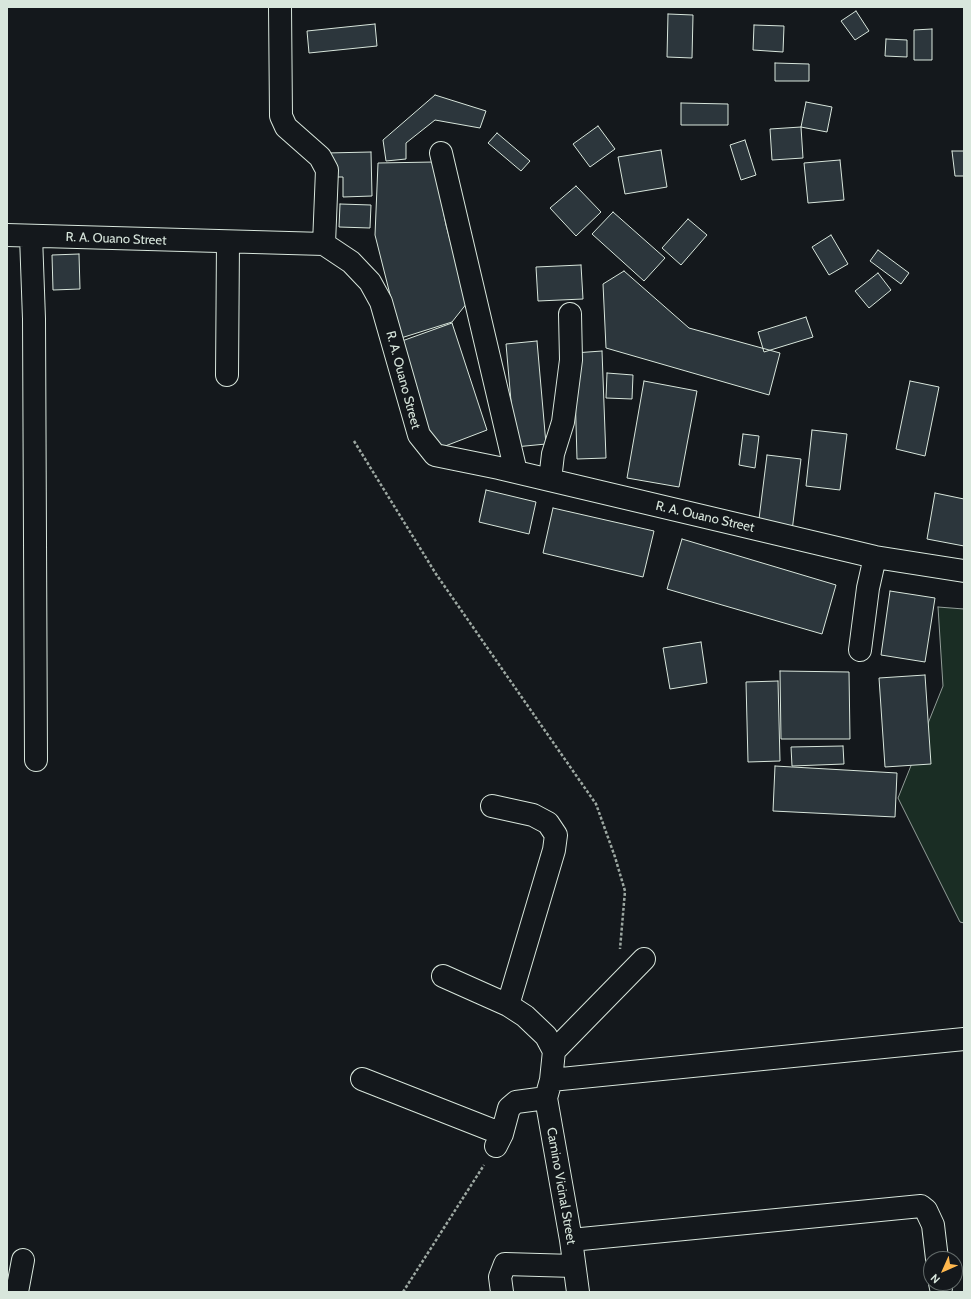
<!DOCTYPE html>
<html>
<head>
<meta charset="utf-8">
<style>
	body { margin:0 }
	#map { position:relative; width:971px; height:1299px; overflow:hidden; background:#14181c; font-family:Cabin,sans-serif }
	canvas { display:block }
	.frame { position:absolute; inset:0; border:8px solid #d8e6dc; pointer-events:none }
	.north { position:absolute; left:923px; top:1251px; width:40px; height:40px; box-sizing:border-box; background:#14181c; border:1px solid #626a69; border-radius:50%; rotate:225deg; font-size:11px; font-weight:700; line-height:16px; text-align:center; color:#d8e6dc }
	.north::after { content:''; display:block; margin:auto; width:14px; height:18px; background:#ffb74d; clip-path:polygon(50% 0,100% 100%,50% 72%,0 100%) }
</style>
</head>
<body>
<div id="map">
<canvas width="971" height="1299"></canvas>
<div class="frame"></div>
<div class="north">N</div>
</div>
<script>
const context = document.querySelector('canvas').getContext('2d');
context.lineJoin = 'round';
function paint(path, color) {
  context.fillStyle = color;
  context.fill(path, 'evenodd');
}
function poly(rows) {
  const path = new Path2D();
  for (const r of rows) {
    path.moveTo(r[0], r[1]);
    for (let i = 2; i < r.length; i += 2) path.lineTo(r[i], r[i + 1]);
  }
  return path;
}
function trace(path, color, width, dash) {
  context.strokeStyle = color;
  context.lineWidth = width;
  context.lineCap = dash ? 'butt' : 'round';
  context.setLineDash(dash || []);
  context.stroke(path);
}
function label(font, color, halo, rows, align = 'center') {
  context.font = font + ' Cabin,sans-serif';
  context.lineWidth = 3;
  context.setLineDash([]);
  context.textBaseline = 'middle';
  context.strokeStyle = halo;
  context.fillStyle = color;
  for (const [text, x, y, turn = 0] of rows) {
    context.save();
    context.translate(x, y);
    context.rotate((+turn || 0) * Math.PI / 180);
    context.textAlign = isNaN(turn) ? turn : align;
    if (halo) context.strokeText(text, 0, 0);
    context.fillText(text, 0, 0);
    context.restore();
  }
}
const green = poly([
	[938,607,964,609,964,923,960,922,898,798,943,686,938,607]
]);
paint(green, '#1a2d24');
trace(green, '#939e99', 1);
const building = poly([
	[856,11,869,31,855,40,841,21,856,11],
	[668,14,693,15,692,58,667,57,668,14],
	[375,24,377,46,309,53,307,31,375,24],
	[754,25,784,26,783,52,753,50,754,25],
	[932,29,932,60,914,60,914,30,932,29],
	[886,39,907,40,907,57,885,56,886,39],
	[775,63,809,64,809,81,775,81,775,63],
	[435,95,486,111,480,128,435,120,406,143,406,159,386,161,383,140,435,95],
	[806,102,832,107,827,132,801,127,806,102],
	[681,103,728,104,728,125,681,125,681,103],
	[598,126,615,149,590,167,573,144,598,126],
	[801,127,803,158,772,160,770,129,801,127],
	[497,133,530,161,521,171,488,143,497,133],
	[745,140,756,175,741,180,730,145,745,140],
	[661,150,667,187,625,194,618,157,661,150],
	[952,151,964,151,964,176,955,176,952,151],
	[371,152,372,196,343,197,343,177,328,177,327,153,371,152],
	[840,160,844,200,808,203,804,163,840,160],
	[434,162,446,225,467,303,452,322,401,338,375,235,378,163,434,162],
	[576,186,601,212,576,236,550,208,576,186],
	[340,204,371,205,370,228,339,227,340,204],
	[613,212,665,258,644,281,592,234,613,212],
	[688,219,707,235,681,265,662,248,688,219],
	[831,235,848,264,829,275,812,247,831,235],
	[878,250,909,273,901,284,870,261,878,250],
	[79,254,80,289,53,290,52,255,79,254],
	[581,265,583,299,538,301,536,267,581,265],
	[624,271,689,328,780,353,769,395,606,348,603,284,624,271],
	[878,273,891,290,869,308,855,291,878,273],
	[806,317,813,337,764,352,758,332,806,317],
	[452,323,487,430,440,448,419,421,402,341,452,323],
	[537,341,546,444,515,447,506,344,537,341],
	[602,351,606,458,577,459,574,353,602,351],
	[607,373,633,375,632,399,606,398,607,373],
	[644,381,697,391,679,487,627,478,644,381],
	[910,381,939,387,925,456,896,449,910,381],
	[812,430,847,434,840,490,806,486,812,430],
	[743,434,759,436,755,468,739,465,743,434],
	[767,455,801,459,792,531,758,527,767,455],
	[486,490,536,502,529,534,479,522,486,490],
	[935,493,964,499,964,546,927,539,935,493],
	[553,508,654,531,643,577,543,553,553,508],
	[682,539,836,585,822,634,667,589,682,539],
	[890,591,935,598,925,662,881,655,890,591],
	[701,642,707,683,670,689,663,648,701,642],
	[780,671,849,672,850,739,781,739,780,671],
	[925,675,931,764,885,767,879,678,925,675],
	[778,681,780,761,748,762,746,682,778,681],
	[843,746,844,764,792,766,791,747,843,746],
	[775,766,897,773,895,817,773,811,775,766]
]);
paint(building, '#2c363c');
trace(building, '#d8e6dc', 1);
const minor = poly([
	[280,7,281,116,286,127,320,157,327,170,324,244],
	[441,153,516,472],
	[7,235,324,244,351,262,370,282,381,302,419,435,435,455,499,468,875,557,964,571],
	[31,236,34,319,36,760],
	[227,375,228,242],
	[550,480,553,454,563,422,571,360,570,314],
	[860,650,868,588,875,557],
	[492,806,533,815,548,823,556,835,554,850,508,1005],
	[443,976,508,1005,525,1016,546,1036,554,1051],
	[362,1079,502,1134],
	[551,1080,964,1039],
	[496,1146,502,1134,509,1108,516,1102,546,1098],
	[571,1240,921,1206,926,1210,933,1225,937,1259],
	[940,1283,941,1288],
	[17,1292,23,1260],
	[502,1292,500,1277,505,1264,574,1266],
	[578,1292,571,1240,546,1098,551,1080,554,1051,644,959]
]);
trace(minor, '#d8e6dc', 24);
trace(poly([
	[354,441,436,574,596,804,615,857,625,891,620,949],
	[403,1292,484,1165]
]), '#9da8a2', 2.5, [3, 2]);
trace(minor, '#14181c', 22);
label('13px', '#d8e6dc', '#14181c', [
	["R. A. Ouano Street",116,239,2],
	["R. A. Ouano Street",403,380,75],
	["R. A. Ouano Street",705,517,13],
	["Camino Vicinal Street",561,1186,80]
]);
</script>
</body>
</html>
